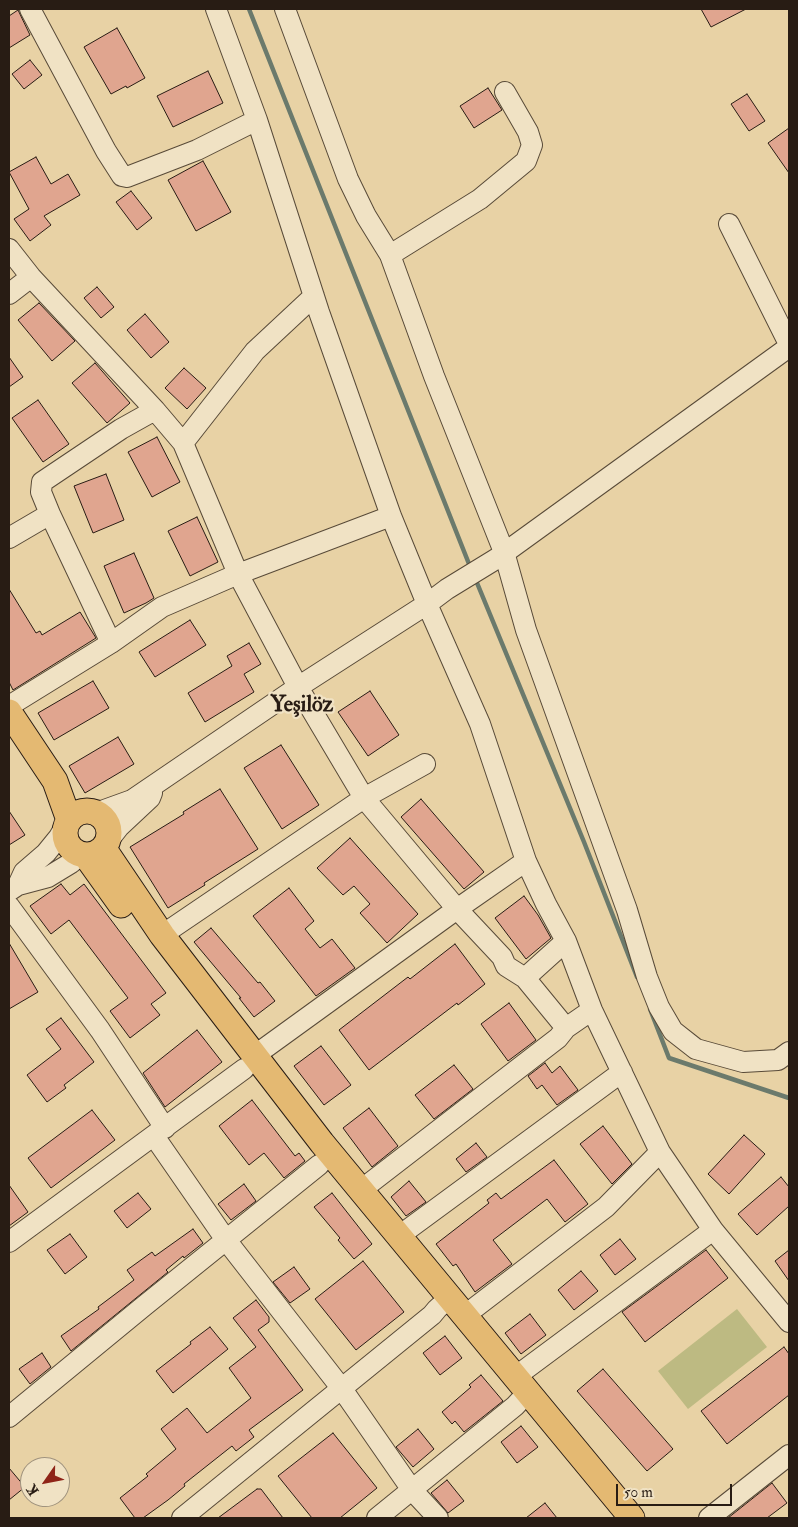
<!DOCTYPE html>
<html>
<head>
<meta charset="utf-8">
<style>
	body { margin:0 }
	#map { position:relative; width:798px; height:1527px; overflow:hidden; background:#e8d2a5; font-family:"IM FELL Double Pica",serif }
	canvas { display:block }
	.frame { position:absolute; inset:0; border:10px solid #281c14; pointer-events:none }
	.north { position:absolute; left:20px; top:1457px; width:50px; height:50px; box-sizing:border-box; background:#f0e2c4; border:1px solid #a0937e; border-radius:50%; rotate:237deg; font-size:14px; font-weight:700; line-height:20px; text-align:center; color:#281c14 }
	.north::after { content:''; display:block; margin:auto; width:18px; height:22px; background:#8f2418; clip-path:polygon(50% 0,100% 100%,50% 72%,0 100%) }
	.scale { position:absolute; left:616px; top:1484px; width:116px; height:22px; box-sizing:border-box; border:2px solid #281c14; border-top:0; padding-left:6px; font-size:15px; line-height:18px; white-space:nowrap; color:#281c14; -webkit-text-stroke:4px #f0e2c4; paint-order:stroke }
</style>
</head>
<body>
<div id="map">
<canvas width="798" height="1527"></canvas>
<div class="frame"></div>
<div class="north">K</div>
<div class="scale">50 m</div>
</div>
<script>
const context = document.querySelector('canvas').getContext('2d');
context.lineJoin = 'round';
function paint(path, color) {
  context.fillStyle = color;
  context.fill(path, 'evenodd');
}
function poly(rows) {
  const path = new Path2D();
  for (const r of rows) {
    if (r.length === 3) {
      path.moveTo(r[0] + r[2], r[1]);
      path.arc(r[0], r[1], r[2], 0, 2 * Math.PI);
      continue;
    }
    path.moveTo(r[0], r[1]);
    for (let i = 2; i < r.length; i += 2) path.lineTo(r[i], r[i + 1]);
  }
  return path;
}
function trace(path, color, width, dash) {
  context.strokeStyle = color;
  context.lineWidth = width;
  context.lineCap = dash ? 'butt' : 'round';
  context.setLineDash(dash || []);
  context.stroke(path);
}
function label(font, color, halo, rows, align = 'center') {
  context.font = font + ' "IM FELL Double Pica",serif';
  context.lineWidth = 4.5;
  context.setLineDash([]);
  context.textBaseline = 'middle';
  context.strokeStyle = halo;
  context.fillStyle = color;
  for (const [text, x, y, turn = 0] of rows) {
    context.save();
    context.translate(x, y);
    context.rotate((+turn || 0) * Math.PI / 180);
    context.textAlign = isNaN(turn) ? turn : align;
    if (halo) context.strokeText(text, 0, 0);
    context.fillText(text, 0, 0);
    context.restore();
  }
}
paint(poly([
	[737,1309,767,1347,688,1409,658,1371]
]), '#bdba82');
trace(poly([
	[249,9,471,569],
	[475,578,584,842,637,977],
	[650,1009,669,1058,789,1098]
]), '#6b7a6c', 4.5);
const building = poly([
	[701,9,746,9,711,27,701,9],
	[18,10,30,35,9,48,9,16,18,10],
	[117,28,145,78,127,88,126,86,111,94,84,47,117,28],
	[30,60,42,75,24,89,12,74,30,60],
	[208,71,223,103,173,127,157,96,208,71],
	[488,88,502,110,474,128,460,106,488,88],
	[747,94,765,121,749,131,731,104,747,94],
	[789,128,789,173,768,143,789,128],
	[36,157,51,184,68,174,80,195,44,216,51,225,30,241,14,219,29,209,9,172,36,157],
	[203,161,231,212,196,231,168,180,203,161],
	[131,191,152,218,137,230,116,202,131,191],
	[97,287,114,307,101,318,84,298,97,287],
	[39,303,75,341,52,361,18,320,39,303],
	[145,314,169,342,151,358,127,330,145,314],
	[9,357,23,377,9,387,9,357],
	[95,363,130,403,107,423,72,383,95,363],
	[184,368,206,388,187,409,165,388,184,368],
	[38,400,69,444,43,462,12,418,38,400],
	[157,437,180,482,152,497,128,452,157,437],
	[106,474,124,520,93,533,74,486,106,474],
	[197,517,218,562,190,576,168,531,197,517],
	[134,553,154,598,146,603,124,613,104,566,134,553],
	[9,589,36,633,40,631,42,635,80,612,96,638,13,690,9,682,9,589],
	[190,620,206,645,155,677,139,652,190,620],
	[249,643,261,664,244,674,254,692,205,722,188,693,232,666,227,656,249,643],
	[93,681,109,708,54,740,38,713,93,681],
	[370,691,399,735,368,756,338,712,370,691],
	[118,737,134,764,85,793,69,766,118,737],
	[281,745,319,805,282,829,244,768,281,745],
	[220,789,258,849,204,883,205,885,168,908,130,847,184,814,183,812,220,789],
	[421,799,484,872,464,889,401,817,421,799],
	[9,811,25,835,9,845,9,811],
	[350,838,418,914,387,943,360,913,370,904,354,886,343,895,317,868,350,838],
	[61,884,70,895,84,884,166,993,151,1004,160,1015,130,1038,110,1011,128,998,69,920,51,934,30,906,61,884],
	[289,888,314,921,305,929,320,948,332,939,355,968,316,996,253,916,289,888],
	[524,896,538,915,551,938,526,959,495,918,524,896],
	[211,928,258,983,260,982,275,1001,254,1017,239,998,241,998,194,942,211,928],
	[9,943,38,992,9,1009,9,943],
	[455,944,485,984,458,1005,457,1003,369,1070,339,1030,408,977,410,979,455,944],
	[509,1003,536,1040,508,1061,481,1024,509,1003],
	[61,1018,94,1062,64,1085,66,1088,47,1102,27,1075,61,1049,46,1029,61,1018],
	[197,1030,222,1062,165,1107,143,1073,197,1030],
	[321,1046,351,1085,324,1105,294,1066,321,1046],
	[545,1063,552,1073,560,1066,578,1090,557,1105,542,1085,537,1089,528,1076,545,1063],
	[454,1065,473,1089,434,1119,415,1095,454,1065],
	[252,1100,295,1156,299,1153,305,1161,284,1178,264,1153,249,1165,219,1126,252,1100],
	[369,1108,398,1146,372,1167,343,1128,369,1108],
	[92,1110,115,1140,51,1188,28,1158,92,1110],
	[603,1126,632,1164,612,1184,580,1144,603,1126],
	[744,1135,765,1154,729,1194,708,1174,744,1135],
	[476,1143,487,1157,466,1172,456,1159,476,1143],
	[554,1160,588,1204,565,1222,547,1199,493,1240,512,1264,475,1292,456,1264,453,1266,436,1244,489,1203,487,1200,496,1193,501,1199,554,1160],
	[781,1177,789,1187,789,1206,757,1235,738,1214,781,1177],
	[409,1181,426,1202,406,1216,391,1197,409,1181],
	[244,1184,256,1201,231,1220,218,1204,244,1184],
	[9,1185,28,1212,9,1226,9,1185],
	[138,1193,151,1209,127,1228,114,1211,138,1193],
	[332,1193,372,1244,354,1259,338,1240,340,1238,314,1207,332,1193],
	[193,1229,203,1243,184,1258,183,1256,166,1270,168,1272,71,1351,61,1336,99,1309,98,1307,134,1280,127,1270,152,1252,155,1256,193,1229],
	[70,1234,87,1257,65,1274,47,1250,70,1234],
	[620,1239,636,1259,615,1275,600,1255,620,1239],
	[706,1250,728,1278,645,1342,622,1312,706,1250],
	[789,1250,789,1281,775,1261,789,1250],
	[363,1261,404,1312,356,1350,315,1299,363,1261],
	[294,1267,310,1289,290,1303,273,1282,294,1267],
	[581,1271,598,1291,574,1310,558,1290,581,1271],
	[256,1300,269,1317,269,1322,258,1330,303,1390,249,1430,254,1437,236,1451,232,1446,184,1484,185,1486,168,1500,143,1518,135,1518,120,1498,148,1476,146,1474,176,1449,161,1429,187,1408,207,1433,251,1398,229,1368,256,1347,233,1318,256,1300],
	[530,1314,546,1335,521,1354,505,1333,530,1314],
	[210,1327,228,1349,173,1393,156,1371,191,1344,190,1342,210,1327],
	[445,1336,462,1358,440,1375,423,1353,445,1336],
	[784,1347,789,1354,789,1395,727,1444,701,1411,784,1347],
	[42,1353,51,1367,30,1384,19,1369,42,1353],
	[603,1369,673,1449,647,1471,577,1391,603,1369],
	[481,1375,503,1401,464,1432,455,1421,452,1424,442,1412,471,1387,469,1385,481,1375],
	[521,1426,538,1447,517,1463,501,1442,521,1426],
	[418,1429,434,1449,413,1467,396,1447,418,1429],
	[333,1433,377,1488,340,1518,312,1518,278,1476,333,1433],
	[9,1468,25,1487,9,1500,9,1468],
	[447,1480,464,1501,448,1513,431,1493,447,1480],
	[772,1483,787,1503,767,1518,728,1518,772,1483],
	[257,1489,261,1489,283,1518,218,1518,257,1489],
	[545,1503,557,1518,526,1518,545,1503]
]);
paint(building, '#e0a58f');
trace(building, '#281c14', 1);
const minor = poly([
	[30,9,106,151,122,176,127,177,197,150,257,120],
	[216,9,257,120,319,312,391,516,427,604,480,724,526,861,546,904,566,941,592,1010,660,1152,713,1230,789,1322],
	[285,9,348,179,366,216,390,255],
	[505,92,528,132,532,145,526,161,480,199,390,255,434,376,504,552,526,630,627,910,647,977,659,1007,673,1031,696,1049,743,1062,778,1060,789,1052],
	[729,224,789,344],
	[9,249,31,277,155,410,183,443,238,574,298,687,364,798,457,909,502,957,506,966,525,978,566,1028],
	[9,294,31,277],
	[183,443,255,351,314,296],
	[9,538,50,514],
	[111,643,50,514,41,492,42,482,121,429,155,410],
	[9,706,111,643,162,607,238,574,391,516],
	[96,813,132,800,298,687,427,604,447,589,496,559,789,347],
	[108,841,119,827,150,798,152,793],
	[18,885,24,872,46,853,59,837,67,823],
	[9,891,18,885,48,877,71,863,80,855],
	[9,906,100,1030,165,1128],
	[162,935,364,798,425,764],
	[525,978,566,941],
	[254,1056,457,909,526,861],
	[154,1136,226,1240,342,1389,412,1490,438,1518],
	[361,1190,558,1038,566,1028,592,1010],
	[399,1236,622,1072],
	[9,1242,244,1069],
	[464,1316,606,1207,660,1152],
	[515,1377,713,1230],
	[9,1417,144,1306,319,1165],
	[182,1518,432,1315,437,1309,449,1298],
	[377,1518,515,1406,528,1392],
	[709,1518,789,1455]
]);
const major = poly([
	[9,712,55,781,69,820],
	[87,833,22],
	[104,849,162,935,322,1143,632,1518],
	[86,856,121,905]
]);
trace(minor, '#584a38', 22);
trace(major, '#281c14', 27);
trace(minor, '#f0e2c4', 20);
trace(major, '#e4b972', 25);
label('bold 22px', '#281c14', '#f0e2c4', [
	["Yeşilöz",302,706]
]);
</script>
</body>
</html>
